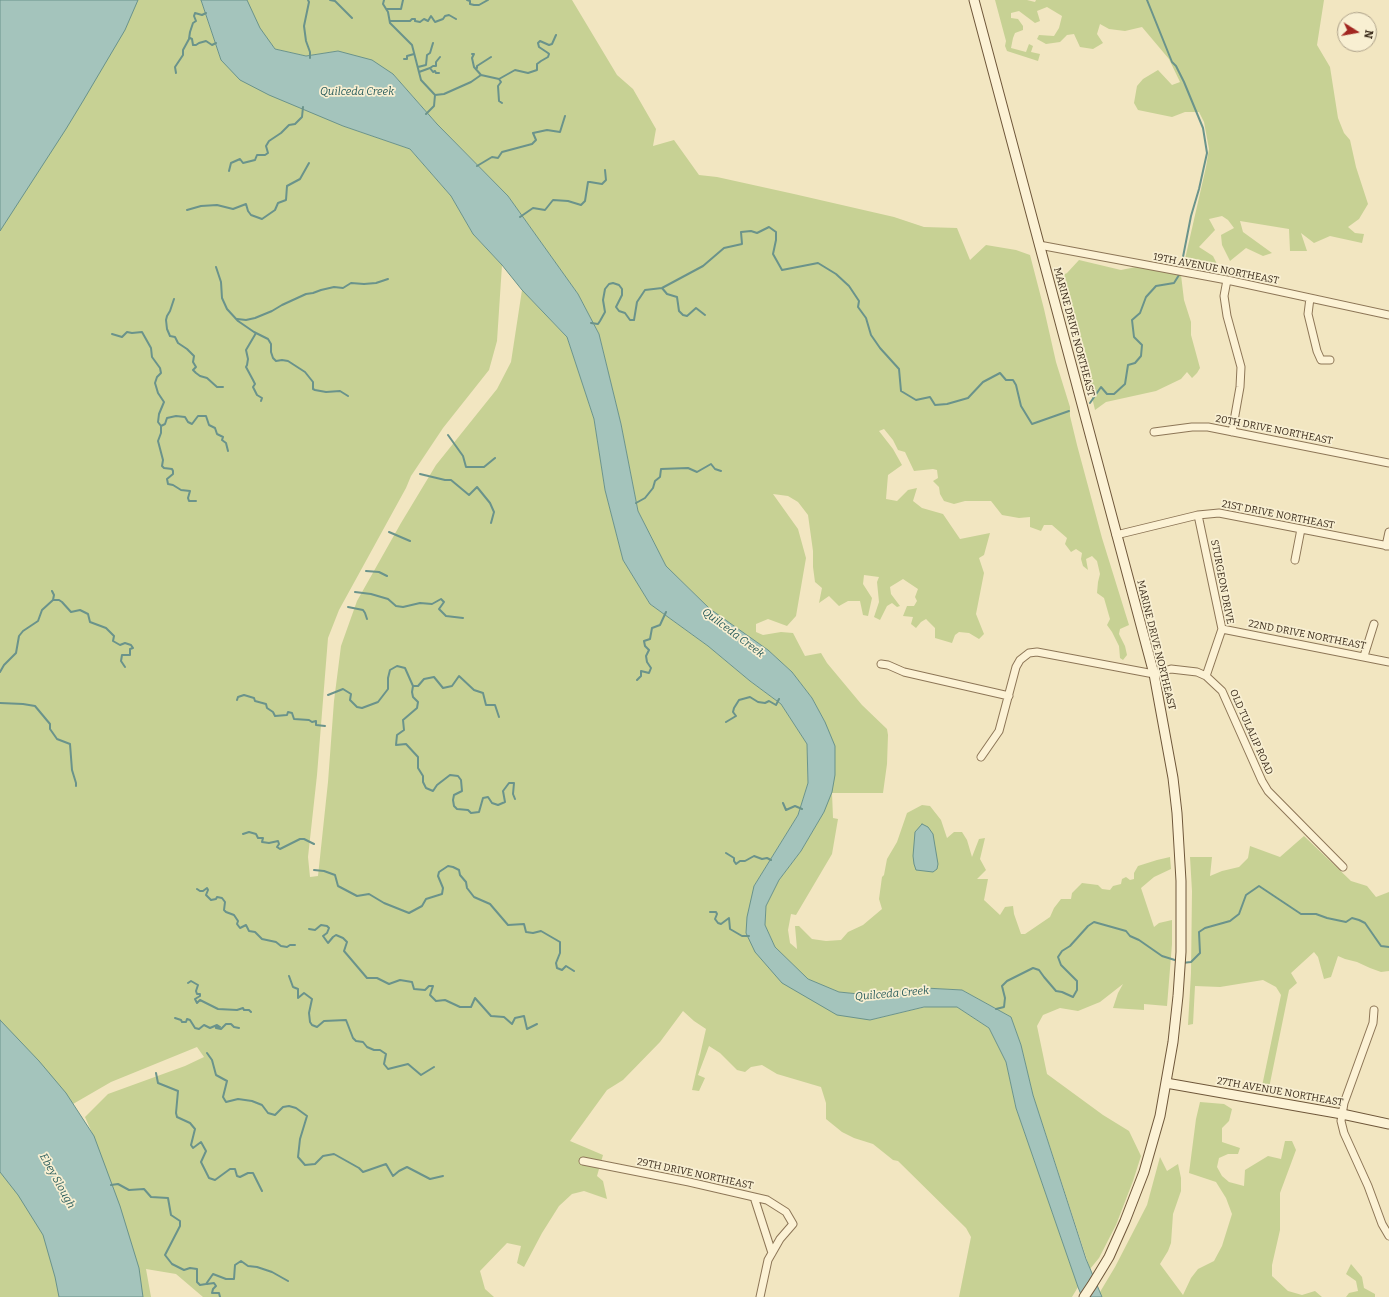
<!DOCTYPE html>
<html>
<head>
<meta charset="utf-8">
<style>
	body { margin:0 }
	#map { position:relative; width:1389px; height:1297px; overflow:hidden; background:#f2e6c1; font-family:Bitter,serif }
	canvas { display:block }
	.north { position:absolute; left:1337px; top:12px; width:40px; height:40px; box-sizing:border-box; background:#f8efd2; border:1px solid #ada189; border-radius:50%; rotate:101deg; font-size:11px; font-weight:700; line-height:16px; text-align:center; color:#3c2d1c }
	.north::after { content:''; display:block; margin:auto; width:14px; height:18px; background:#a22721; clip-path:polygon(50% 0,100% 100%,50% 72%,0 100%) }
</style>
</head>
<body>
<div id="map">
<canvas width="1389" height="1297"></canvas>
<div class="north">N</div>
</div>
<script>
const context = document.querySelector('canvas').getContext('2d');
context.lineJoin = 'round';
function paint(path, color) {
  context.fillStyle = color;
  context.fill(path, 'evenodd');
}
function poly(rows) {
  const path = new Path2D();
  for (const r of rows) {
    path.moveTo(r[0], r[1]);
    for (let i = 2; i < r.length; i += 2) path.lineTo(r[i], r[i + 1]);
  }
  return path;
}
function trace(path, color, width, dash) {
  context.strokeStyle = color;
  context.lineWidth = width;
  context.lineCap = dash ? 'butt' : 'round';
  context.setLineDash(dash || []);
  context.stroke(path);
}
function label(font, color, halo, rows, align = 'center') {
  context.font = font + ' Bitter,serif';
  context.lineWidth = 3.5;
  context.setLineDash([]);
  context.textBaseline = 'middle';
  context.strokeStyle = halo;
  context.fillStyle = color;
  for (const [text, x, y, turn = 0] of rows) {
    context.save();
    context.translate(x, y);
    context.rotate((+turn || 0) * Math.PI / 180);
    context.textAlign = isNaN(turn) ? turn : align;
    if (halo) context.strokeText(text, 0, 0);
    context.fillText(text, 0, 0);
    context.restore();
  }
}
paint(poly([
	[50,0,201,0,221,60,343,126,410,149,451,196,473,234,502,265,497,341,489,370,443,428,411,476,406,488,339,610,328,638,317,775,308,857,310,877,318,876,328,782,334,701,341,646,357,601,401,523,436,465,497,389,511,362,522,290,567,337,594,419,605,490,623,560,650,604,708,646,750,681,781,704,807,744,808,783,798,815,754,886,755,952,870,1020,925,1007,957,1007,989,1028,1006,1062,1016,1108,1078,1287,1072,1297,959,1297,971,1237,966,1228,898,1161,893,1160,873,1144,854,1138,842,1132,826,1119,826,1103,821,1087,777,1074,762,1065,751,1067,745,1072,737,1070,720,1053,709,1046,698,1075,705,1078,699,1091,692,1090,706,1029,694,1021,683,1011,660,1042,623,1080,607,1090,570,1141,603,1155,597,1176,603,1181,607,1199,584,1191,572,1194,559,1206,542,1233,524,1267,517,1263,521,1246,507,1243,480,1271,485,1289,494,1297,203,1297,176,1274,146,1269,151,1297,133,1297,0,1051,0,94],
	[197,1047,204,1057,185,1066,108,1094,85,1117,92,1133,73,1104,111,1082],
	[236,0,572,0,617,75,633,89,656,129,653,146,674,140,699,175,717,177,794,194,894,217,924,227,957,228,970,260,986,245,1016,250,1030,255,1044,309,1056,362,1070,407,1070,416,1077,445,1102,538,1129,625,1120,629,1119,634,1125,646,1127,655,1123,660,1120,658,1119,646,1112,632,1107,625,1110,619,1104,598,1097,593,1098,582,1100,574,1097,561,1092,556,1086,559,1088,570,1083,566,1081,559,1082,553,1076,549,1071,552,1065,544,1067,538,1052,525,1044,525,1041,531,1030,527,1030,517,1019,518,1002,515,991,501,965,501,954,504,944,501,940,494,939,487,933,481,938,478,937,470,933,469,914,471,905,452,898,450,893,440,884,429,879,431,893,449,902,465,888,475,886,499,897,501,908,490,917,488,913,501,922,508,943,514,960,539,990,533,984,555,979,558,984,573,976,614,984,634,979,639,969,633,959,632,955,635,952,643,935,638,935,628,926,619,921,622,916,628,911,624,913,617,903,616,907,606,914,606,917,601,915,597,918,589,903,579,890,587,891,594,900,606,897,607,892,603,887,606,880,620,874,617,879,602,877,582,879,577,864,575,863,584,872,598,868,616,863,615,860,601,848,601,839,606,829,596,819,603,822,588,815,582,813,567,813,551,808,515,798,502,788,496,773,494,798,529,806,558,796,616,787,626,768,619,756,624,756,632,763,635,781,632,793,633,805,656,821,653,827,663,862,705,887,729,888,735,887,764,883,793,832,793,833,818,838,819,832,854,796,915,791,914,788,930,790,943,797,949,795,926,799,926,812,939,826,941,841,940,848,932,863,925,882,909,879,899,882,877,884,875,887,859,897,842,907,813,922,805,930,806,941,820,947,838,954,832,962,832,967,840,972,857,979,839,985,838,980,859,986,870,977,879,988,879,984,900,1000,915,1005,907,1013,906,1014,914,1021,934,1025,934,1050,917,1054,908,1061,899,1071,899,1072,893,1082,883,1098,885,1102,889,1110,890,1113,886,1121,884,1122,879,1126,877,1130,880,1134,879,1134,873,1138,866,1157,860,1170,857,1171,869,1154,877,1141,888,1154,927,1159,923,1172,920,1172,944,1167,1006,1144,1004,1144,1010,1113,1008,1118,993,1123,984,1100,1002,1078,1011,1060,1008,1043,1015,1037,1026,1047,1074,1103,1115,1129,1131,1141,1156,1133,1181,1116,1225,1099,1258,1090,1269,1033,1095,1021,1045,1011,1017,962,990,925,988,869,995,839,992,807,979,775,947,765,925,766,906,779,880,801,851,824,812,825,722,812,698,792,672,768,650,710,609,666,566,638,511,621,424,599,334,578,294,508,196,437,124,393,74,338,51,306,56,275,49],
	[995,0,1027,0,1035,2,1036,0,1324,0,1317,45,1330,67,1338,118,1344,133,1350,140,1356,167,1368,204,1359,219,1348,227,1355,233,1364,234,1362,243,1330,236,1314,243,1301,233,1307,251,1290,251,1289,229,1240,221,1243,232,1272,253,1263,256,1246,248,1230,261,1222,245,1221,235,1234,228,1228,220,1222,216,1209,219,1215,230,1199,247,1213,256,1218,266,1211,270,1185,259,1206,167,1209,149,1204,122,1199,112,1185,112,1172,117,1138,110,1134,103,1137,86,1143,79,1158,70,1172,85,1180,82,1169,59,1142,27,1125,31,1109,29,1100,24,1097,34,1103,43,1093,49,1080,47,1074,34,1067,35,1060,42,1046,44,1037,39,1039,35,1054,36,1059,28,1062,16,1047,7,1037,11,1040,21,1035,23,1019,11,1011,13,1011,18,1018,19,1023,26,1023,30,1015,33,1013,38,1011,48,1026,52,1029,44,1033,46,1031,52,1040,54,1038,61,1007,51,1005,46,1006,41],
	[1079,260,1121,270,1141,266,1181,275,1184,300,1191,322,1191,335,1200,368,1197,373,1192,378,1187,372,1181,379,1156,391,1106,402,1095,410,1063,275,1067,273],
	[1304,836,1351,881,1367,886,1376,897,1389,892,1389,971,1381,972,1370,968,1357,962,1345,959,1338,956,1331,977,1324,979,1318,957,1314,952,1291,973,1297,983,1289,990,1268,1093,1261,1091,1281,995,1276,987,1263,980,1220,987,1195,986,1193,1024,1188,1025,1191,973,1192,891,1190,857,1212,857,1210,876,1222,871,1239,867,1248,858,1250,846,1280,857],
	[1200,1102,1224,1104,1232,1109,1229,1121,1222,1128,1222,1142,1240,1148,1238,1154,1228,1154,1219,1158,1217,1167,1222,1176,1229,1182,1244,1186,1245,1170,1268,1156,1281,1159,1285,1141,1292,1141,1296,1150,1280,1193,1280,1230,1272,1265,1272,1276,1288,1291,1302,1295,1315,1291,1322,1297,1097,1297,1115,1267,1147,1205,1160,1157,1167,1171,1178,1164,1181,1178,1181,1191,1173,1214,1171,1243,1168,1251,1160,1264,1183,1295,1191,1278,1198,1269,1214,1261,1222,1246,1232,1214,1226,1198,1216,1182,1189,1173,1196,1119],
	[0,1143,33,1195,66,1297,0,1297],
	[1351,1264,1362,1277,1364,1288,1375,1294,1375,1297,1346,1297,1349,1293,1358,1291,1356,1281,1346,1274]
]), '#c7d194');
const water = poly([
	[0,0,138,0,125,30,83,101,66,129,0,231,0,0],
	[201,0,247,0,260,28,275,49,306,56,338,51,372,60,393,74,437,124,508,196,578,294,599,334,621,424,638,511,666,566,710,609,768,650,792,672,812,698,825,722,835,746,835,775,832,792,824,812,801,851,779,880,766,906,765,925,775,947,808,979,839,992,869,995,925,988,962,990,1011,1017,1021,1045,1033,1095,1086,1259,1102,1297,1082,1297,1078,1287,1016,1108,1006,1062,989,1028,957,1007,924,1007,870,1020,837,1015,782,983,755,952,746,933,747,917,754,886,798,815,808,783,807,744,781,704,750,681,708,646,650,604,623,560,605,490,594,419,567,337,522,290,502,265,473,234,451,196,410,149,343,126,269,95,240,80,221,60,201,0],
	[922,824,928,827,933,834,938,864,937,869,933,872,916,870,914,864,913,856,915,832,922,824],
	[0,1020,39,1061,66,1093,94,1136,120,1206,139,1268,143,1297,59,1297,55,1277,43,1235,18,1195,0,1172,0,1020]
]);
paint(water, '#a4c4bc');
trace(water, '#6a938b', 1);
trace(poly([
	[308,0,309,2,304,26,306,41,310,52,310,58],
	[330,0,335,1,352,18],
	[384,0,383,4,388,12,390,23,412,45,421,80,435,95,434,106,426,114],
	[467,0,470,1,470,4,474,5,479,5,488,0],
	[1147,0,1172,62,1176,66,1184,82,1203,128,1207,153,1199,189,1191,216,1182,262],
	[386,9,401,9,403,0],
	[390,21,410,21,412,19,415,19,415,21,420,22,424,19,428,21,431,16,435,22,443,19,445,16,449,15,456,19],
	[190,38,192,39,193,45,196,45,199,43,206,41,212,45,216,43],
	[472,54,474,54,472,58,474,67,481,75],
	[404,59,407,59,407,56,414,54],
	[418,67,426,65,427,55,430,53,433,43],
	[430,68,433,72,435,71,436,73,439,73],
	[477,68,477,66,491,57],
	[419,72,430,68,433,66,436,66,436,62,440,57],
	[176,73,175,67,183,55,183,50,189,39,190,32,193,23,196,21,194,16,195,13,202,15,206,13],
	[499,79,501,82,498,86,499,101,502,103],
	[435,95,444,94,471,82,481,75,499,79,515,70,528,73,537,70,537,64,541,61,548,57,549,54,548,53,539,47,538,43,540,41,549,45,552,44,556,35],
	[477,166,492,157,498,158,502,152,532,144,536,140,533,133,547,130,560,132,565,116],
	[229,171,231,163,240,159,243,163,255,160,257,155,265,155,268,153,266,146,269,141,281,133,289,125,295,124,302,117,303,107],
	[187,210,201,206,217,205,233,209,246,204,248,211,251,215,262,219,275,210,278,203,286,200,287,186,300,179,309,163],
	[520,217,533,208,545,210,553,200,568,201,581,205,585,201,588,182,590,182,602,184,606,180,605,170],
	[216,267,221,282,222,298,227,309,238,321,254,332,268,339,271,344,271,352,273,358,276,361,282,360,288,361,305,372,313,382,313,389,315,390,326,392,340,391,348,396],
	[662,288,667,294,677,297,679,311,683,315,687,316,696,308,705,315],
	[174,299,170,311,167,316,166,320,167,329,170,336,175,337,178,343,187,349,194,356,193,362,196,367,193,370,196,373,200,376,207,378,217,387,223,387],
	[237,319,246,320,255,318,272,311,282,305,306,294,313,293,321,290,334,287,343,288,351,283,364,284,376,283,388,279],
	[591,323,598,324,600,321,605,312,603,300,605,289,609,284,613,283,619,285,622,289,622,295,616,307,619,311,625,313,630,320,634,320,637,302,645,290,662,288,703,266,724,248,742,244,741,232,751,231,757,233,769,227,776,232,776,240,773,254,782,270,818,263,836,274,849,286,859,301,858,307,866,318,871,335,880,348,899,369,901,391,916,400,930,397,935,405,947,404,968,398,983,382,1000,373,1006,380,1013,380,1016,385,1021,406,1032,424,1069,411],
	[256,333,246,350,248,359,247,365,246,367,253,380,255,384,253,387,257,395,262,398,261,401],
	[112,334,122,337,127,332,132,333,142,332,151,348,152,357,160,368,161,373,157,377,155,383,158,393,164,402,159,414,158,422,161,426,161,433,158,441,163,460,162,466,164,468,172,469,173,471,173,474,167,479,168,484,173,485,181,490,190,491,188,498,189,501,196,501],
	[1090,403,1101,387,1107,394,1114,394,1125,384,1128,365,1135,363,1141,356,1142,345,1134,337,1132,320,1140,313,1146,297,1156,286,1174,283,1179,275],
	[161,426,165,424,167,418,176,416,185,417,188,422,192,424,198,416,206,416,209,425,215,428,217,434,223,437,222,440,226,443,228,451],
	[448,435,463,456,466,467,484,467,495,458],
	[420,474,445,480,451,480,469,495,477,487,490,503,494,512,491,523],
	[636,503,645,498,653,488,655,481,660,477,661,469,688,468,697,472,711,464,715,469,721,471],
	[389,532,410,541],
	[366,571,379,572,387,576],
	[355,592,371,594,388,599,396,606,403,607,420,603,432,604,441,599,444,602,439,609,446,616,463,618],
	[53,600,59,600,62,602,71,612,80,610,88,614,90,622,106,628,114,636,113,641,120,645,125,643,131,645,133,648,130,649,130,655,122,655,121,661,125,667],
	[348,607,363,610,365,613,367,619],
	[0,672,4,665,16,653,19,636,23,631,38,621,42,610,53,600,54,595,52,591],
	[637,680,641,676,641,671,649,673,651,668,647,662,646,656,649,650,645,646,644,641,650,639,652,628,660,625,666,612],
	[413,686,412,692,413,697,418,702,417,708,403,720,404,730,397,735,396,745,406,744,418,757,418,768,423,776,423,782,426,788,433,791,437,785,450,775,458,776,461,780,462,791,454,795,453,800,454,806,457,809,468,810,471,813,479,812,483,798,488,797,492,803,498,805,505,802,503,791,509,783,514,783,513,794,515,799],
	[328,695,343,689,351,694,350,700,357,707,362,708,378,702,388,689,388,678,390,670,397,666,405,668,413,686,418,686,424,679,434,677,443,688,452,686,459,676,474,690,483,693,486,705,495,705,499,717],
	[237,700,238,697,244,695,254,698,255,701,266,704,267,708,273,712,275,716,287,715,288,712,292,713,294,719,309,720,312,722,316,721,316,725,325,726],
	[0,703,23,704,35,706,50,724,50,729,57,739,70,744,72,770,76,783,76,786],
	[726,722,736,716,733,712,734,708,739,700,750,697,758,702,765,703,769,701,776,705,779,699],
	[783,803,786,810,795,806,802,809],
	[243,834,249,832,256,834,258,838,263,838,262,842,269,843,278,841,279,844,277,847,280,849,300,839,304,839,314,844],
	[726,853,734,858,734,861,736,864,740,861,745,861,754,856,762,859,767,858,771,860],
	[314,870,324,871,335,875,338,886,357,896,369,894,384,903,409,913,422,906,426,899,442,894,443,888,438,876,439,872,448,866,453,867,459,870,460,875,466,882,467,888,474,897,490,904,508,925,524,924,526,932,533,933,541,931,560,942,560,953,556,963,557,968,562,970,566,966,574,971],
	[197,889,200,891,203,891,207,888,208,890,206,895,211,900,216,899,217,897,222,898,225,902,224,910,226,912,234,915,238,921,237,924,240,928,246,925,249,931,255,932,262,939,276,942,281,946,287,947,290,945,295,945],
	[710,912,716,912,717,914,715,919,718,923,721,924,729,918,730,929,742,936,749,936],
	[309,929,315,930,321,925,327,926,329,928,327,933,323,936,328,943,333,937,336,935,343,938,347,942,344,951,367,978,377,978,389,984,400,980,412,982,414,989,425,990,429,986,433,986,430,995,436,1001,445,1000,460,1007,471,1007,475,998,491,1016,504,1017,512,1024,515,1018,524,1016,527,1029,537,1024],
	[1182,963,1191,962,1200,953,1199,932,1205,928,1230,921,1239,914,1246,895,1259,886,1301,914,1316,914,1327,918,1346,922,1352,918,1359,920,1365,923,1381,946,1389,947],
	[289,976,293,987,298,989,298,998,304,993,312,999,309,1013,310,1022,312,1025,317,1027,324,1021,346,1020,353,1038,356,1041,363,1042,367,1047,374,1050,380,1050,386,1054,384,1064,388,1069,408,1064,421,1075,434,1067],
	[188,983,191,981,198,985,196,991,197,994,200,994,200,996,195,999,197,1003,200,1000,218,1009,237,1010,243,1008,244,1010,249,1010,251,1012],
	[996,1009,1004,1007,1005,998,1002,986,1007,981,1033,968,1039,970,1044,977,1056,991,1062,992,1073,997,1077,990,1077,981,1061,965,1058,957,1062,951,1070,946,1088,926,1094,922,1126,931,1130,936,1139,940,1162,956,1178,961],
	[175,1018,181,1020,182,1022,186,1022,187,1019,190,1020,195,1028,199,1029,204,1025,210,1028,217,1025,220,1027,216,1027,216,1028,221,1029,226,1024,231,1024,234,1027,239,1028],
	[207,1053,212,1060,216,1075,227,1081,223,1097,226,1102,238,1099,252,1101,262,1105,268,1113,275,1115,283,1107,289,1106,296,1108,307,1116,300,1139,298,1157,305,1165,315,1164,323,1156,334,1154,359,1168,363,1172,386,1164,393,1176,399,1171,407,1167,430,1179,443,1176],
	[156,1073,158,1083,178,1091,176,1113,177,1117,190,1123,195,1129,191,1145,193,1148,201,1142,206,1151,201,1162,209,1178,215,1180,230,1169,235,1169,237,1176,240,1177,248,1173,253,1173,262,1191],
	[111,1185,118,1184,129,1190,144,1189,151,1197,168,1198,171,1215,180,1221,180,1226,165,1255,172,1264,184,1270,190,1268,197,1269,197,1282,200,1285,206,1284,213,1274,226,1279,234,1279,235,1265,241,1261,248,1266,257,1267,272,1272,288,1281],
	[207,1284,214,1283,216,1286,213,1289,212,1293,219,1293,220,1297]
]), '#6a938b', 2);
const street = poly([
	[1039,245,1227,280,1389,315],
	[1227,280,1224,296,1227,316,1241,367,1240,387,1232,432],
	[1310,298,1308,314,1317,351,1321,360,1330,360],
	[1154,432,1192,427,1208,427,1389,463],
	[1198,515,1222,629,1206,676],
	[1116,535,1198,515,1219,513,1389,546],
	[1386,546,1389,532],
	[1295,560,1301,529],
	[1222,629,1389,662],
	[1364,656,1374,624],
	[881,664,888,665,904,672,1009,696],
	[981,757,999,731,1016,667,1020,660,1029,653,1037,652,1154,674,1171,669,1197,672,1206,676,1222,691,1262,781,1268,791,1343,867],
	[1374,1010,1373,1023,1344,1103,1341,1121,1344,1133,1368,1186,1382,1224,1389,1236],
	[583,1161,689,1182,767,1200,786,1212,793,1224,780,1239,768,1260,760,1297],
	[754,1197,772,1253]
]);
const secondary = poly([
	[974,0,1154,674,1173,778,1177,813,1181,881,1181,952,1178,996,1173,1042,1160,1116,1144,1172,1125,1221,1109,1257,1092,1285,1084,1297],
	[1166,1083,1342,1114,1389,1124]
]);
trace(street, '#8d7657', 9);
trace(secondary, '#6f573a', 11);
trace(street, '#fcf2d5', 7);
trace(secondary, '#fcf2d5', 9);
label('10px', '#3c2d1c', '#f8efd2', [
	["19TH AVENUE NORTHEAST",1216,269,11],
	["MARINE DRIVE NORTHEAST",1074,332,75],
	["20TH DRIVE NORTHEAST",1274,430,11],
	["21ST DRIVE NORTHEAST",1278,515,11],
	["STURGEON DRIVE",1222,582,79],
	["22ND DRIVE NORTHEAST",1307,635,11],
	["MARINE DRIVE NORTHEAST",1156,645,76],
	["OLD TULALIP ROAD",1251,732,66],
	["27TH AVENUE NORTHEAST",1280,1092,10],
	["29TH DRIVE NORTHEAST",695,1174,12]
]);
label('italic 11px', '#2a5d5c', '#f8efd2', [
	["Quilceda Creek",357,92],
	["Quilceda Creek",733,633,37],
	["Quilceda Creek",892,994,-5],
	["Ebey Slough",57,1181,61]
]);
</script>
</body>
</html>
